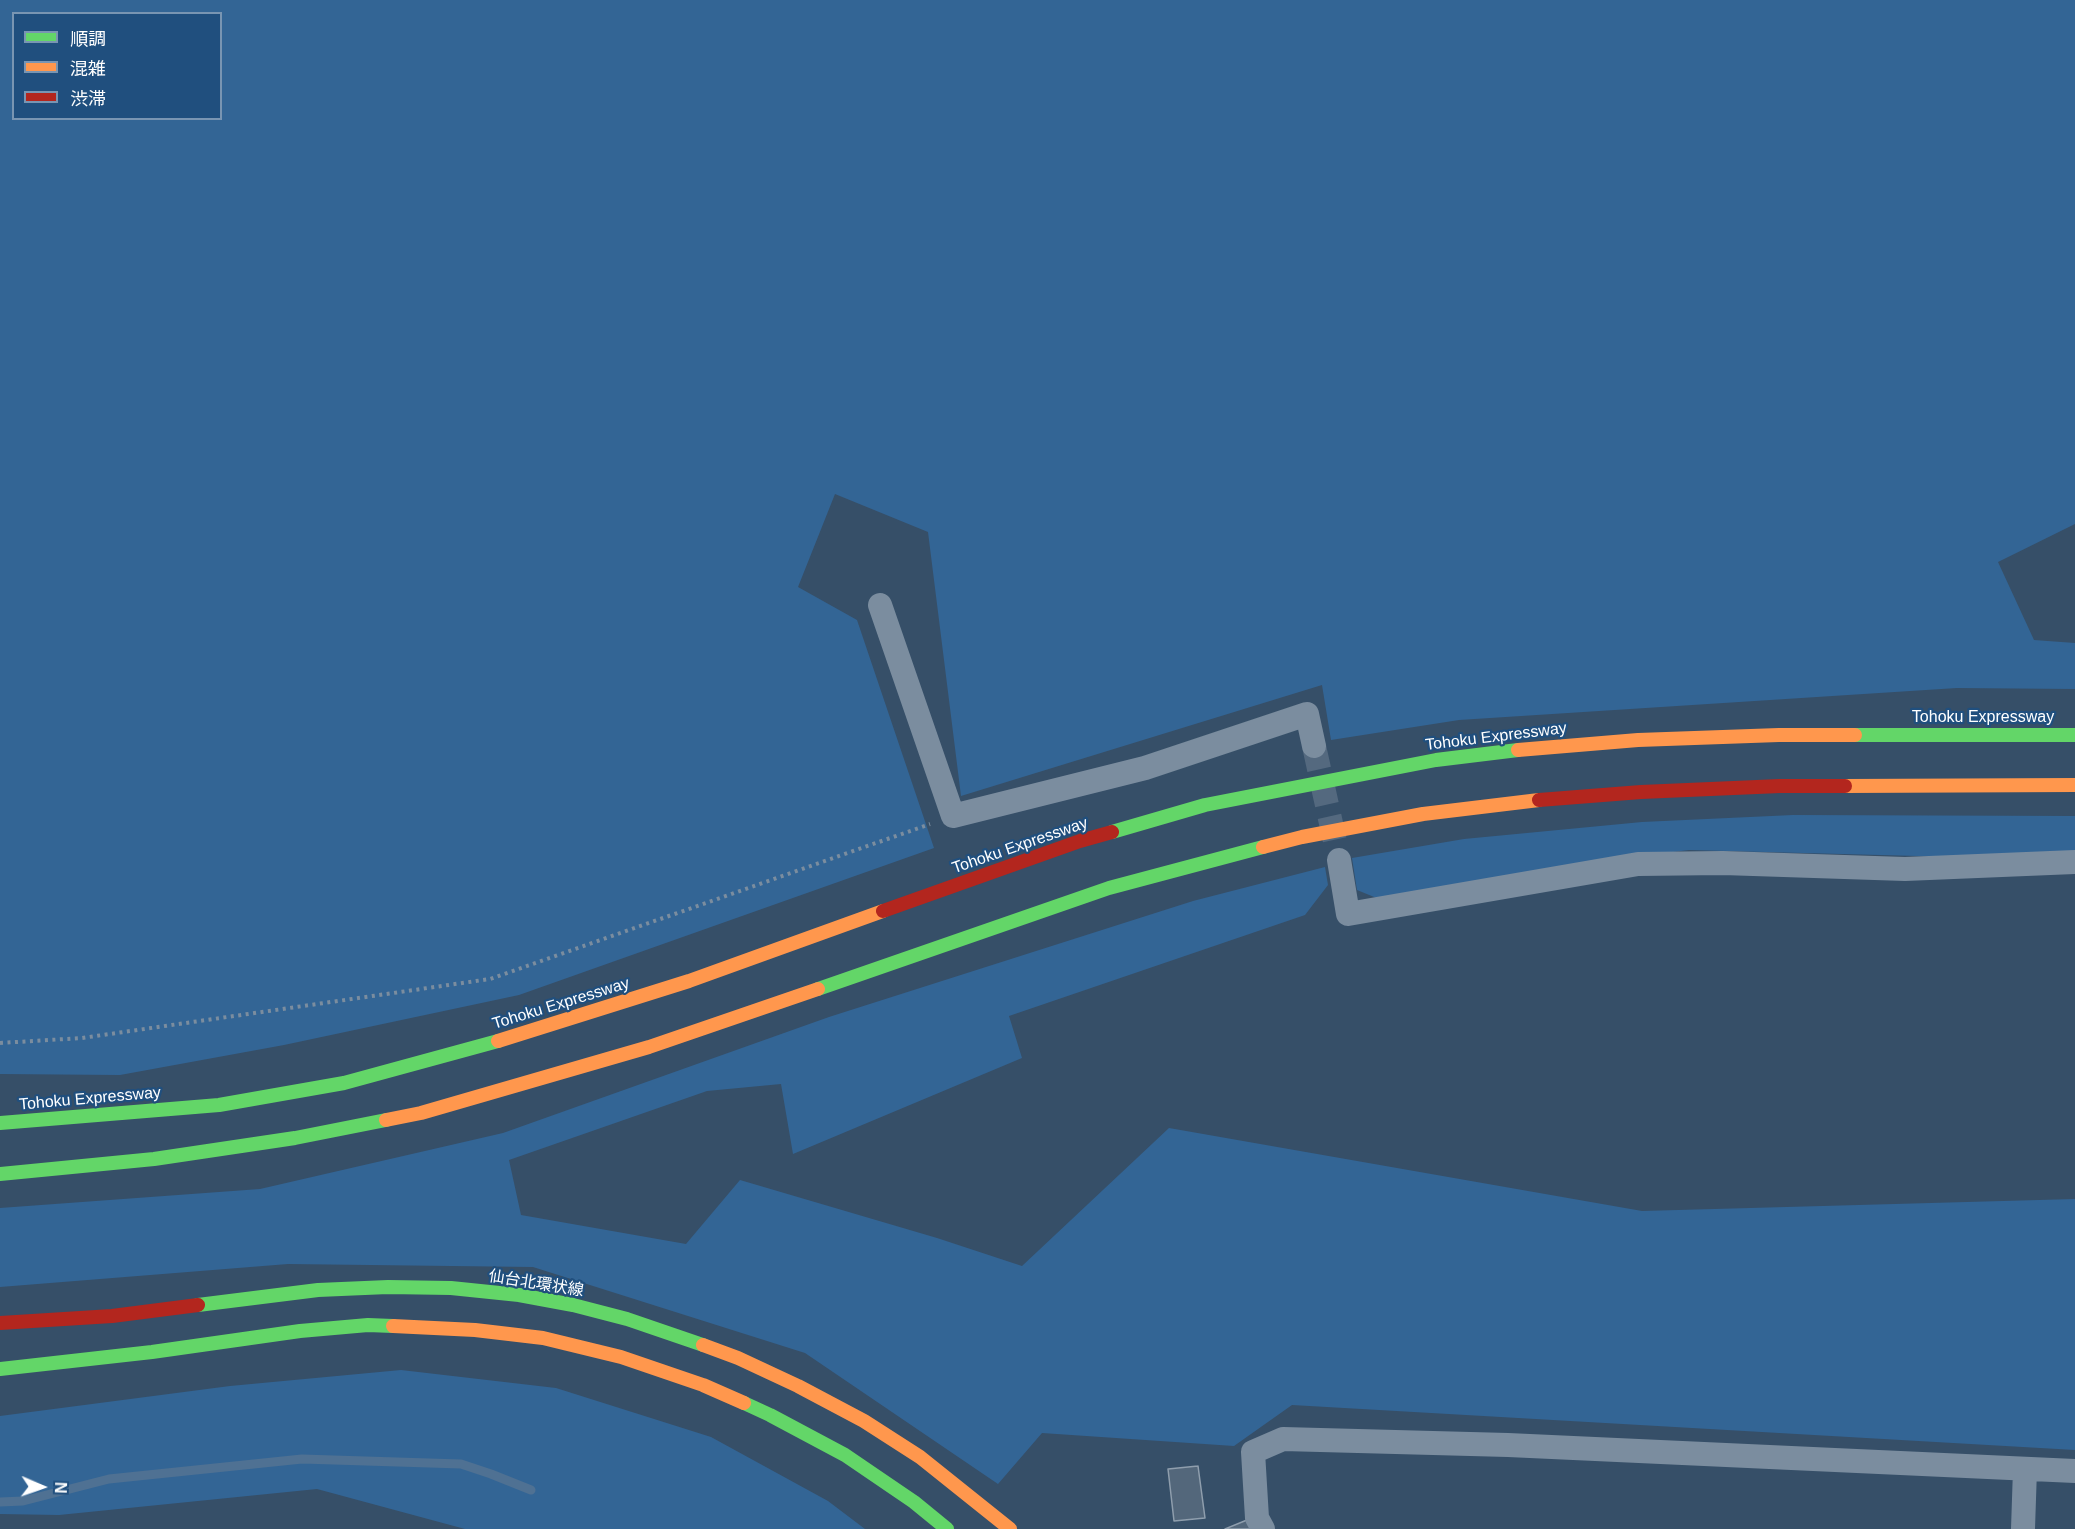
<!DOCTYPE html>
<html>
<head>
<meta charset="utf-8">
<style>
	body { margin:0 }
	#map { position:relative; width:2075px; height:1529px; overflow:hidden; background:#364f68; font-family:Helvetica,"Noto Sans JP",sans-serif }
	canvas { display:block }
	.legend { position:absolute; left:12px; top:12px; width:210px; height:108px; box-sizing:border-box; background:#204f7e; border:2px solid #7995b2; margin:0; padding:8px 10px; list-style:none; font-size:18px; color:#fff }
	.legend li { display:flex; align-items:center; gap:12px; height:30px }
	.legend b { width:30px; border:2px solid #7995b2 }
	.north { position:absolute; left:12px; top:1457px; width:60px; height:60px; -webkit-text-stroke:4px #204f7e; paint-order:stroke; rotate:92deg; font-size:16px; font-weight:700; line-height:24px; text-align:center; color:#fff }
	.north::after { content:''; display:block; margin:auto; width:21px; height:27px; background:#fff; clip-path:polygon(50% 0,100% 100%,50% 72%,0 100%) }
</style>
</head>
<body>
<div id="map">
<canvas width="2075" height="1529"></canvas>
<ul class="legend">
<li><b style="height:8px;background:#63d668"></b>順調</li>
<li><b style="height:8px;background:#ff974d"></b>混雑</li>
<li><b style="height:8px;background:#b3261e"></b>渋滞</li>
</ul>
<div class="north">N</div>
</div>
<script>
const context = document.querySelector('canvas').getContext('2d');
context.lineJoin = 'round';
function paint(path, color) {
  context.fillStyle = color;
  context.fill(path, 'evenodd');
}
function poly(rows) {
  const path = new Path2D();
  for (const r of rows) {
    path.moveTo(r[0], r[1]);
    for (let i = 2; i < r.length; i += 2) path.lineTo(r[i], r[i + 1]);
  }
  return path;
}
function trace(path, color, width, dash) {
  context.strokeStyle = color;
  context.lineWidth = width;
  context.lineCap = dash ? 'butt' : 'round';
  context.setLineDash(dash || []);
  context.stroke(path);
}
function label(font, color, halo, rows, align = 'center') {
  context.font = font + ' Helvetica,"Noto Sans JP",sans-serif';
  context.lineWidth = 4.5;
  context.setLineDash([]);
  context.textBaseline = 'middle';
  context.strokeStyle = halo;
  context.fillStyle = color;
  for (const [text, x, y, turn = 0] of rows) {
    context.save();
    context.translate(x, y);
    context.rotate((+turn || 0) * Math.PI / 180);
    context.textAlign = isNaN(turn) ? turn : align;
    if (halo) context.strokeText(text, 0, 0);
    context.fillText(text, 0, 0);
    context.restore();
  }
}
paint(poly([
	[0,0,2075,0,2075,524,1998,562,2034,640,2075,643,2075,689,1957,688,1459,720,1331,740,1322,685,961,796,928,532,835,494,798,587,857,620,934,848,519,995,284,1045,120,1075,0,1074],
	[14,14,220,14,220,118,14,118],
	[1793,815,2075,816,2075,857,1956,857,1689,850,1633,857,1379,899,1357,890,1352,858,1464,839,1642,822],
	[1325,867,1328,885,1305,915,1009,1016,1022,1058,793,1154,781,1084,707,1091,509,1160,521,1215,686,1244,740,1180,937,1238,1022,1266,1169,1128,1642,1211,2075,1199,2075,1450,1292,1405,1234,1446,1042,1433,998,1484,805,1353,533,1267,288,1264,0,1287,0,1208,260,1189,503,1133,829,1017,1193,901],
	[401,1370,556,1388,711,1437,828,1501,865,1529,465,1529,317,1489,59,1515,0,1514,0,1416,230,1386]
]), '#336595');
trace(poly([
	[0,1502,23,1501,109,1479,302,1459,461,1464,491,1474,531,1490]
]), '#4f7193', 9);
const building = poly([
	[1198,1466,1205,1518,1174,1521,1168,1469,1198,1466],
	[1247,1520,1251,1529,1225,1529,1247,1520]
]);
paint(building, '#53677b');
trace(building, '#8f9ead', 1.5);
trace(poly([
	[1314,746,1336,846]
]), '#54697f', 24, [24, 12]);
trace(poly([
	[0,1043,82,1038,490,979,930,824]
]), '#7b8d9f', 4, [3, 4.5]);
trace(poly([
	[880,605,953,816,1145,768,1307,714,1314,746],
	[1339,860,1348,914,1638,864,1723,863,1905,869,2075,862],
	[1263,1529,1257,1518,1253,1452,1283,1439,1508,1445,2075,1471],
	[2023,1529,2025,1469]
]), '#7b8d9f', 24);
trace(poly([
	[1855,735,2075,735],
	[1112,832,1205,805,1436,760,1518,750],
	[818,989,1109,888,1263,847],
	[0,1123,219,1105,344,1083,498,1041],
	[0,1174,154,1159,295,1138,386,1120],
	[198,1305,318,1290,388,1287,451,1288,519,1295,573,1305,627,1319,703,1345],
	[0,1369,152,1352,300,1331,368,1325,393,1326],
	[744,1403,770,1415,845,1455,914,1502,947,1529]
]), '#63d668', 14);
trace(poly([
	[1518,750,1638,740,1779,735,1855,735],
	[1845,786,2075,785],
	[1263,847,1302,837,1423,814,1539,800],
	[498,1041,689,981,883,911],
	[386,1120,421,1113,649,1047,818,989],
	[393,1326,475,1330,543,1338,621,1357,703,1385,744,1403],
	[703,1345,738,1358,798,1386,864,1421,920,1457,1010,1529]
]), '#ff974d', 14);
trace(poly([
	[1539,800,1641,792,1780,786,1845,786],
	[883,911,1080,841,1112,832],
	[0,1323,112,1316,198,1305]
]), '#b3261e', 14);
label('16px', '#fff', '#204f7e', [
	["Tohoku Expressway",1983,718],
	["Tohoku Expressway",1496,737,-7],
	["Tohoku Expressway",1020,846,-19],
	["Tohoku Expressway",561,1004,-17],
	["Tohoku Expressway",90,1099,-5],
	["仙台北環状線",536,1284,9]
]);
</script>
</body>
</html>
